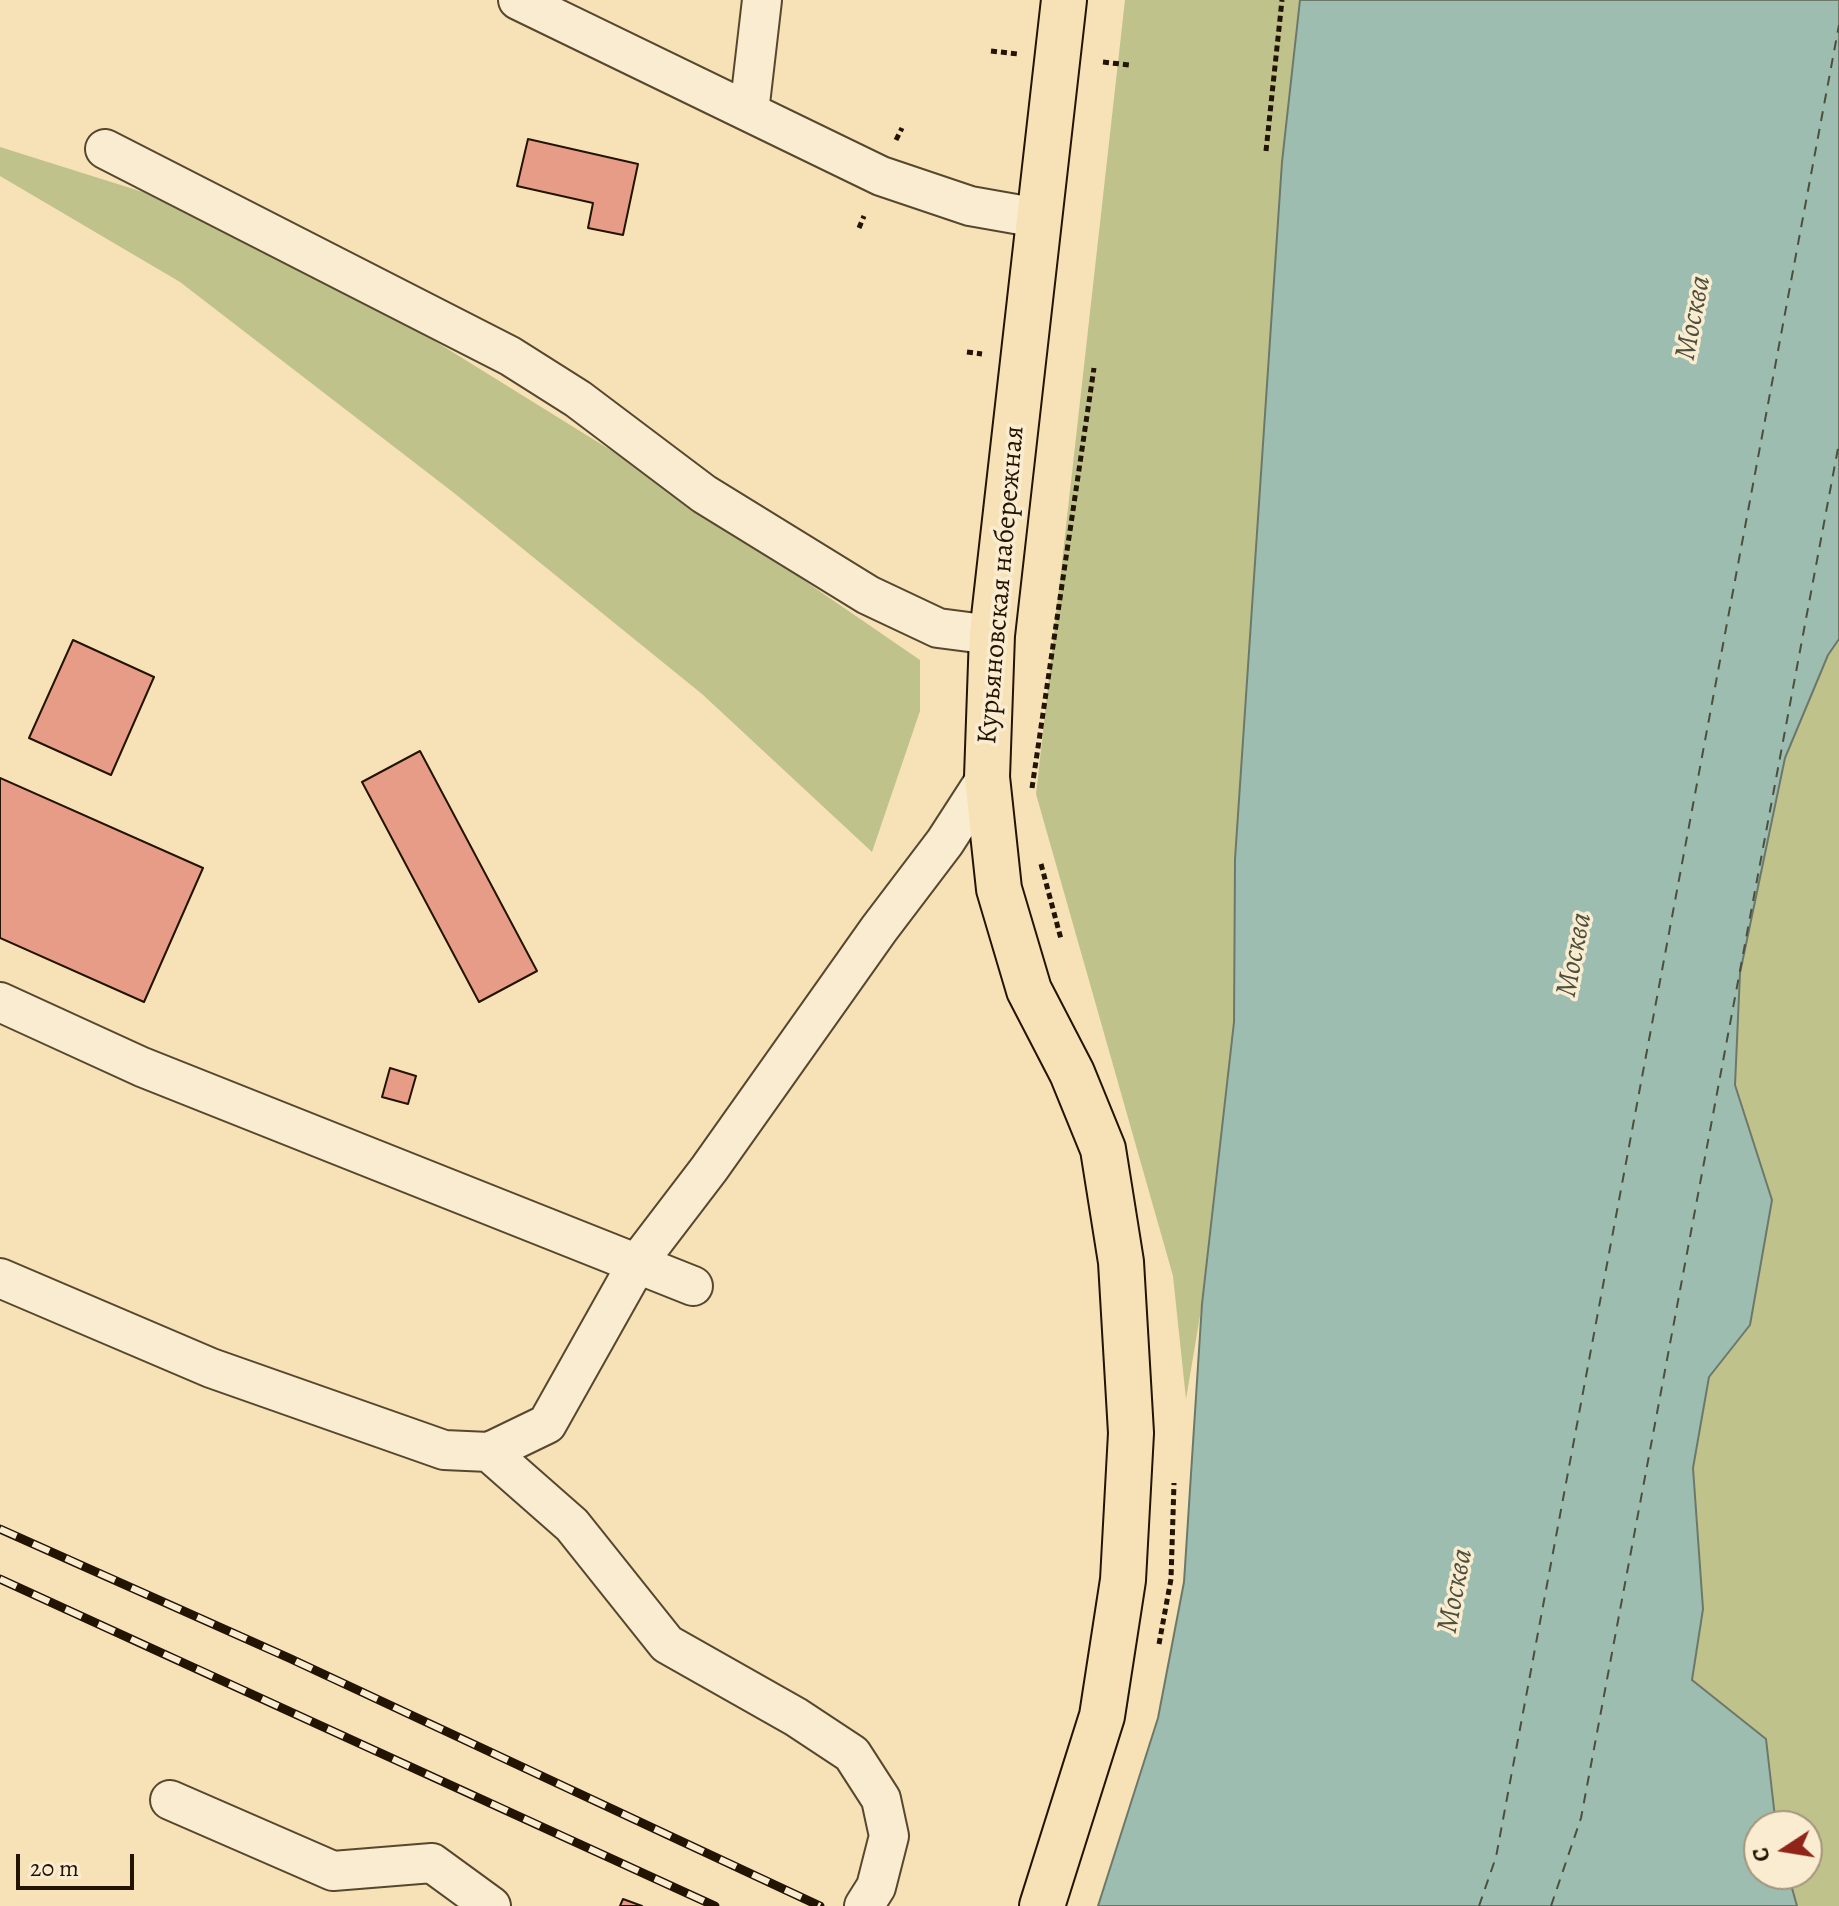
<!DOCTYPE html>
<html>
<head>
<meta charset="utf-8">
<style>
	body { margin:0 }
	#map { position:relative; width:1839px; height:1906px; overflow:hidden; background:#f7e1b6; font-family:Alegreya,serif }
	canvas { display:block }
	.north { position:absolute; left:1743px; top:1810px; width:80px; height:80px; box-sizing:border-box; background:#faecd0; border:2px solid #a4967d; border-radius:50%; rotate:258deg; font-size:22px; font-weight:700; line-height:32px; text-align:center; color:#221400 }
	.north::after { content:''; display:block; margin:auto; width:28px; height:36px; background:#8f2418; clip-path:polygon(50% 0,100% 100%,50% 72%,0 100%) }
	.scale { position:absolute; left:16px; top:1854px; width:118px; height:36px; box-sizing:border-box; border:4px solid #221400; border-top:0; padding-left:10px; font-size:24px; line-height:28px; white-space:nowrap; color:#221400; -webkit-text-stroke:6px #faecd0; paint-order:stroke }
</style>
</head>
<body>
<div id="map">
<canvas width="1839" height="1906"></canvas>
<div class="north">С</div>
<div class="scale">20 m</div>
</div>
<script>
const context = document.querySelector('canvas').getContext('2d');
context.lineJoin = 'round';
function paint(path, color) {
  context.fillStyle = color;
  context.fill(path, 'evenodd');
}
function poly(rows) {
  const path = new Path2D();
  for (const r of rows) {
    path.moveTo(r[0], r[1]);
    for (let i = 2; i < r.length; i += 2) path.lineTo(r[i], r[i + 1]);
  }
  return path;
}
function trace(path, color, width, dash) {
  context.strokeStyle = color;
  context.lineWidth = width;
  context.lineCap = dash ? 'butt' : 'round';
  context.setLineDash(dash || []);
  context.stroke(path);
}
function label(font, color, halo, rows, align = 'center') {
  context.font = font + ' Alegreya,serif';
  context.lineWidth = 7;
  context.setLineDash([]);
  context.textBaseline = 'middle';
  context.strokeStyle = halo;
  context.fillStyle = color;
  for (const [text, x, y, turn = 0] of rows) {
    context.save();
    context.translate(x, y);
    context.rotate((+turn || 0) * Math.PI / 180);
    context.textAlign = isNaN(turn) ? turn : align;
    if (halo) context.strokeText(text, 0, 0);
    context.fillText(text, 0, 0);
    context.restore();
  }
}
paint(poly([
	[1125,0,1300,0,1282,162,1235,859,1234,1022,1202,1304,1186,1399,1173,1276,1036,794],
	[0,147,143,192,409,325,646,472,920,660,920,711,872,852,702,694,454,493,180,282,0,176],
	[1839,639,1839,1906,1797,1906,1788,1874,1807,1874,1807,1826,1776,1826,1766,1739,1692,1680,1703,1609,1693,1468,1709,1376,1750,1325,1772,1200,1735,1085,1740,973,1785,758,1828,654]
]), '#c0c28c');
const water = poly([
	[1300,0,1839,0,1839,639,1828,655,1785,758,1740,973,1735,1085,1772,1200,1750,1325,1709,1377,1693,1468,1703,1609,1692,1680,1766,1739,1776,1826,1759,1826,1759,1874,1788,1874,1797,1906,1098,1906,1158,1718,1184,1582,1202,1304,1234,1022,1235,859,1282,162,1300,0]
]);
paint(water, '#9dbdb0');
trace(water, '#6c796a', 2);
trace(poly([
	[1479,1906,1496,1857,1839,25],
	[1551,1906,1581,1818,1839,443]
]), '#4d4f3e', 2, [10, 8]);
const building = poly([
	[528,139,638,164,623,235,588,228,593,203,517,186,528,139],
	[73,640,154,677,111,775,29,738,73,640],
	[420,751,537,971,479,1002,362,782,420,751],
	[0,778,203,868,144,1002,0,938,0,778],
	[390,1068,416,1076,408,1104,382,1097,390,1068],
	[623,1899,642,1906,620,1906,623,1899]
]);
paint(building, '#e79c88');
trace(building, '#221400', 2);
const minor = poly([
	[518,0,881,176,970,206,1038,218],
	[749,112,762,0],
	[105,149,510,356,578,399,704,494,868,595,938,628,992,635],
	[0,1002,142,1067,693,1286],
	[0,1278,211,1368,444,1450,489,1452,547,1424,638,1262,709,1169,879,929,945,842,987,777],
	[489,1452,572,1525,667,1644,796,1717,852,1754,881,1799,889,1836,876,1887,864,1906],
	[170,1800,333,1871,432,1863,491,1906]
]);
const major = poly([
	[1042,1906,1102,1716,1123,1580,1131,1433,1121,1262,1103,1149,1072,1073,1029,990,999,889,987,777,992,635,1064,0]
]);
trace(minor, '#57472e', 42);
trace(major, '#221400', 48);
trace(poly([
	[991,51,1018,54],
	[1103,62,1129,65],
	[896,140,902,128],
	[1266,151,1282,0],
	[859,228,864,216],
	[967,352,982,354],
	[1032,788,1094,368],
	[1041,864,1061,939],
	[1159,1644,1171,1579,1174,1483]
]), '#221400', 5, [6, 4]);
trace(minor, '#faecd0', 38);
trace(major, '#f7e1b6', 44);
const rail = poly([
	[0,1529,289,1658,820,1906],
	[0,1579,715,1906]
]);
trace(rail, '#221400', 9);
trace(rail, '#faecd0', 6, [18]);
label('28px', '#221400', '#faecd0', [
	["Курьяновская набережная",1002,585,-85]
]);
label('italic 30px', '#4d4f3e', '#faecd0', [
	["Москва",1694,318,-79],
	["Москва",1575,955,-79],
	["Москва",1456,1591,-79]
]);
</script>
</body>
</html>
